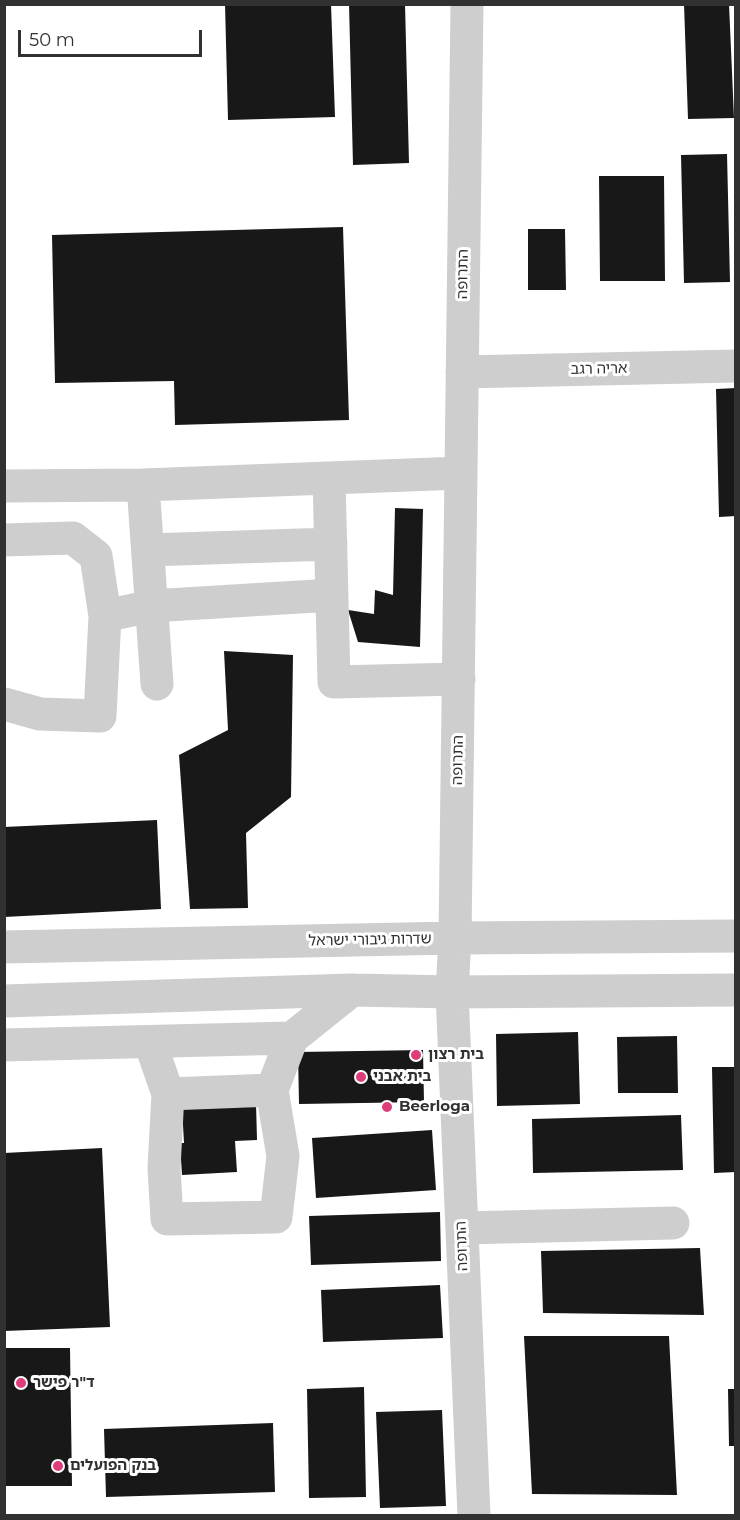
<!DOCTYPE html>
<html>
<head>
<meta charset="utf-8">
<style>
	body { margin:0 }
	#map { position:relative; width:740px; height:1520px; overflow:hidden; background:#fff; font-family:Montserrat,sans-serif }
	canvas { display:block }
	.frame { position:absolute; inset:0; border:6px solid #313131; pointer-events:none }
	.scale { position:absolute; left:18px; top:30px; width:184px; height:27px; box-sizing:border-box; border:3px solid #313131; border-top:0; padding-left:8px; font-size:18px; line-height:21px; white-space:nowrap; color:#313131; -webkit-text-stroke:4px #fff; paint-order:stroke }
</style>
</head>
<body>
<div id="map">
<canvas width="740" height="1520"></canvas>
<div class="frame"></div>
<div class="scale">50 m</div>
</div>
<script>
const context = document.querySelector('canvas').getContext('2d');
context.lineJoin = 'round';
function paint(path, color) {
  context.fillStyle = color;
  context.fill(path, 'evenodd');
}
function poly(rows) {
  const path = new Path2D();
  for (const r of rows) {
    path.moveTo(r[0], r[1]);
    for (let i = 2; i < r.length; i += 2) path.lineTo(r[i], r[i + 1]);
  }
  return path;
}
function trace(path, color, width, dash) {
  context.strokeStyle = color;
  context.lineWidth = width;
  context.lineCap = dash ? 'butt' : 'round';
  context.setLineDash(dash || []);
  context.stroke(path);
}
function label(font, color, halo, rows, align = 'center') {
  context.font = font + ' Montserrat,"Noto Sans Hebrew",sans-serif';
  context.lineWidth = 6;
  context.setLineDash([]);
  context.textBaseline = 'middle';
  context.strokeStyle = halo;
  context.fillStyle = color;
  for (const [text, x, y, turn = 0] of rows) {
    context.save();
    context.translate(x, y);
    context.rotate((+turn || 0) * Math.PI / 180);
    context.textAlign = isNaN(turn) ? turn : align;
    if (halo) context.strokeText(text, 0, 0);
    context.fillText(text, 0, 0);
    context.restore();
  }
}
paint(poly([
	[225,4,331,4,335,117,228,120],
	[349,4,405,4,409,163,353,165],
	[684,4,729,4,734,118,688,119],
	[727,154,730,282,684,283,681,155],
	[599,176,664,176,665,281,600,281],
	[343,227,349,420,175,425,174,381,55,383,52,235],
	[528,229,565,229,566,290,528,290],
	[736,388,736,516,719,517,716,389],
	[395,508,423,509,420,647,358,642,348,610,374,614,375,590,393,595],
	[224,651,293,655,291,797,246,833,248,908,190,909,179,755,228,730],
	[157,820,161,909,4,917,4,827],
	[578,1032,580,1104,497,1106,496,1034],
	[677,1036,678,1093,618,1093,617,1037],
	[423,1050,424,1102,299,1104,298,1052],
	[712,1067,736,1067,736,1172,714,1173],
	[256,1103,257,1140,235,1141,237,1172,182,1175,180,1143,184,1143,182,1107],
	[681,1115,683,1170,533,1173,532,1119],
	[432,1130,436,1190,316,1198,312,1138],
	[102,1148,110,1327,4,1331,4,1153],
	[440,1212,441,1261,311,1265,309,1216],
	[700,1248,704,1315,543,1313,541,1251],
	[440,1285,443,1338,323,1342,321,1290],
	[524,1336,669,1336,677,1495,532,1494],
	[4,1348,70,1348,72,1486,4,1486],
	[364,1387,366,1497,309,1498,307,1389],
	[728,1389,736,1389,736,1446,729,1446],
	[442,1410,446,1506,380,1508,376,1412],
	[273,1423,275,1492,106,1497,104,1429]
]), '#181818');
trace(poly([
	[467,4,455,938,452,992,474,1516],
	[462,372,736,366],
	[329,478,334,682,459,679],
	[143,485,157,684],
	[4,486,143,485,461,473],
	[4,540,73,538,96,556,105,616,100,716,40,714,4,704],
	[148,550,331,544],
	[105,616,151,606,332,595],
	[4,947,455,938,736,936],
	[4,1001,352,990,452,992,736,990],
	[150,1042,168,1094,272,1090,292,1038],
	[4,1045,292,1038,352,990],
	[168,1094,164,1168,167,1219,276,1217,283,1156,272,1090],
	[462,1228,673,1223]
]), '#cecece', 33);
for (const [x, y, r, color] of [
	[416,1055,6,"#de3c7b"],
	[361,1077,6,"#de3c7b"],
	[387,1107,6,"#de3c7b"],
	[21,1383,6,"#de3c7b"],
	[58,1466,6,"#de3c7b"]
]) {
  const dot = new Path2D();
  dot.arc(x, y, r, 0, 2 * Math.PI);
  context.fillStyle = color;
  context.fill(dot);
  trace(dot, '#fff', 2);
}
label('15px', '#313131', '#fff', [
	["התרופה",463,274,-89],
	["אריה רגב",599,369,-1],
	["התרופה",458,760,-89],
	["שדרות גיבורי ישראל",370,940,-1],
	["התרופה",462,1246,-92]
]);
label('bold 15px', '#313131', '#fff', [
	["בית רצון",428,1055],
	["בית אבני",373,1077],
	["Beerloga",399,1107],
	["ד\"ר פישר",33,1383],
	["בנק הפועלים",70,1466]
], 'left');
</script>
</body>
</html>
